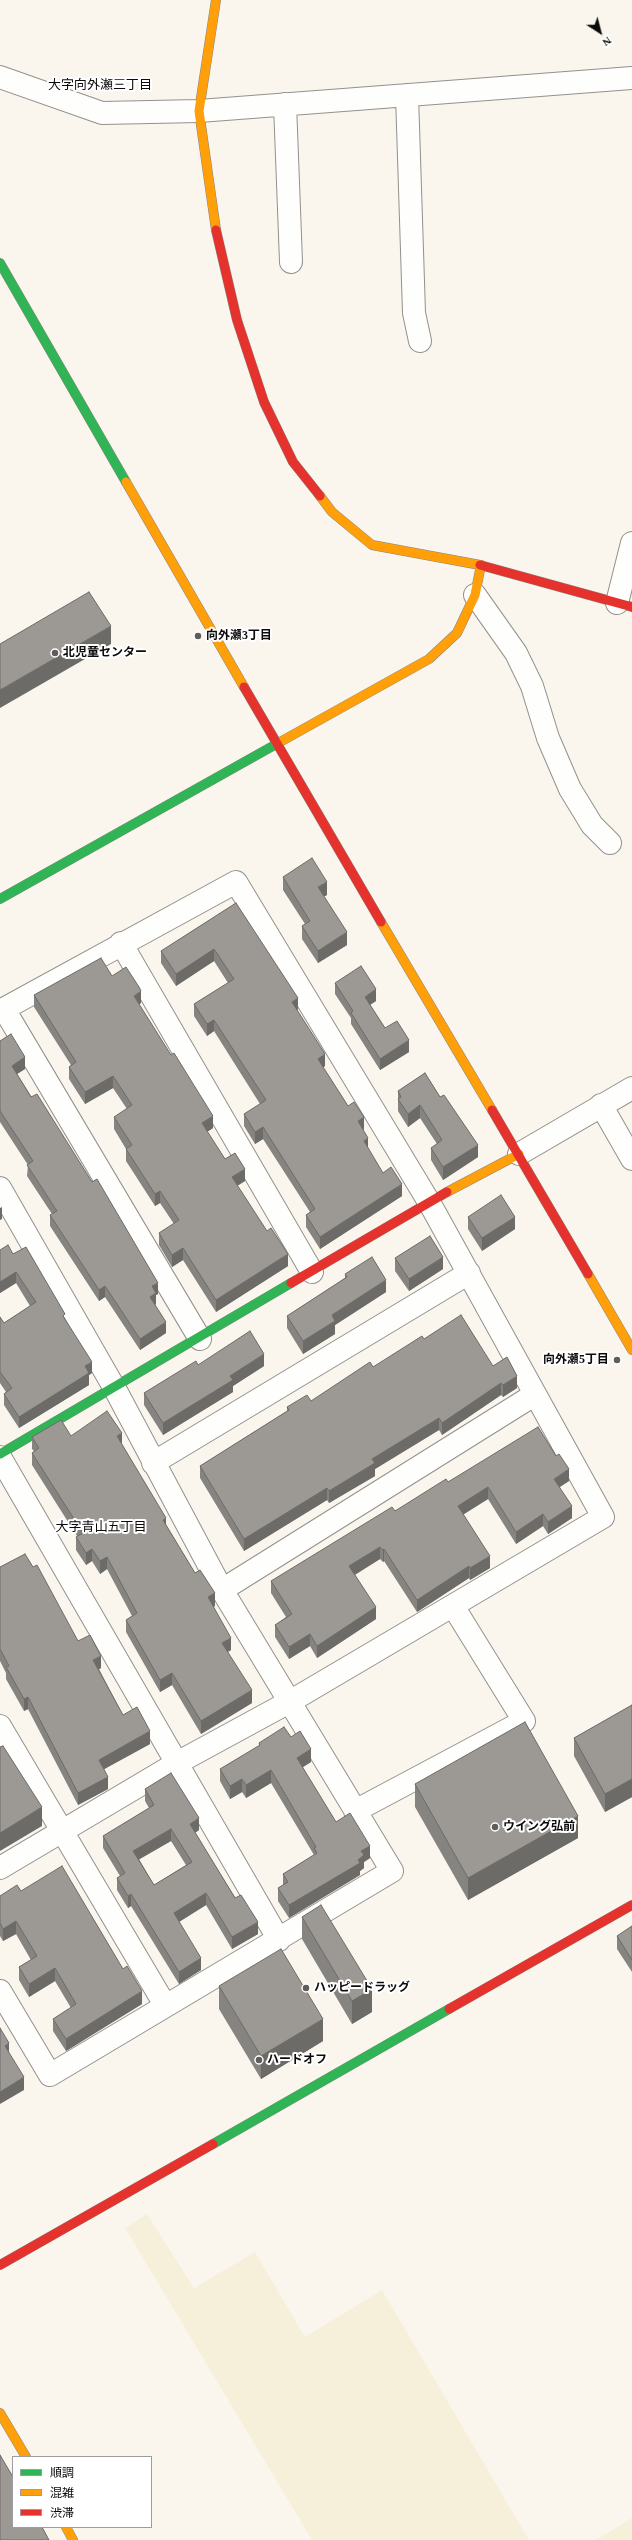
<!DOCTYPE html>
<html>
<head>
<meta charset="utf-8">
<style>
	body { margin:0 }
	#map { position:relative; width:632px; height:2540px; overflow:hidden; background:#faf6ee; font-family:"Times New Roman","Noto Sans JP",serif }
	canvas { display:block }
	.legend { position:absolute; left:12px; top:2456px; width:140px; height:72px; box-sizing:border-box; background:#fff; border:1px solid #9d9d9d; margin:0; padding:5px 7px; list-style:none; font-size:12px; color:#0b0b0b }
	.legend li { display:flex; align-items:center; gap:8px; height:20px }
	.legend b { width:20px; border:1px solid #9d9d9d }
	.north { position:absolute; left:580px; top:12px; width:40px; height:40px; -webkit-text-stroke:3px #fff; paint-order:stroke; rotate:144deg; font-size:11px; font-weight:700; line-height:16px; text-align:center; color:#0b0b0b }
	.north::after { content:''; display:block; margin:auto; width:14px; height:18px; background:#0b0b0b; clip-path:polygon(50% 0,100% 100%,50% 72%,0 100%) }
</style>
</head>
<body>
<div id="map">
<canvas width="632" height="2540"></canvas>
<ul class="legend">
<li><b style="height:5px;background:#30b455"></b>順調</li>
<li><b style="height:5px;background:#ff9f0a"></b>混雑</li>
<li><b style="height:5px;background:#e5322d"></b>渋滞</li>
</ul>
<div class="north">N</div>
</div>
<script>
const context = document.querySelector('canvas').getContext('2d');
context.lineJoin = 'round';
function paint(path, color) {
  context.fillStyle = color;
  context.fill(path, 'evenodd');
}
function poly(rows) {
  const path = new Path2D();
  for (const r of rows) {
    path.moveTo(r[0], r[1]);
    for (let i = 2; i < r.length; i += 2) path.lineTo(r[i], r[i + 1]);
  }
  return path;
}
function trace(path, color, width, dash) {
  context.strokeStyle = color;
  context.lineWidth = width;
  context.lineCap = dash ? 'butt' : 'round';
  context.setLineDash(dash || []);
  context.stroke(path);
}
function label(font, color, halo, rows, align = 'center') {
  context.font = font + ' "Times New Roman","Noto Sans JP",serif';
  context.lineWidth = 4;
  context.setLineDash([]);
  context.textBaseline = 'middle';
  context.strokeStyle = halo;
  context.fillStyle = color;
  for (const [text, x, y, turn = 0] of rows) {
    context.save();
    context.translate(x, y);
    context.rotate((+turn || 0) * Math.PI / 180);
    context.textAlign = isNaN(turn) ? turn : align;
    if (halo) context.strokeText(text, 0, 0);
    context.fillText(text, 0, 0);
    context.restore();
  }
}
paint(poly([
	[147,2214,194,2288,255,2252,305,2337,382,2290,529,2540,312,2540,125,2228],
	[632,2518,632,2540,596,2540]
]), '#f6f0db');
const street = poly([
	[0,77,102,113,199,111,632,78],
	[407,95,414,313,420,341],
	[285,104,291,262],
	[475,595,516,653,532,686,548,738,570,789,592,825,610,843],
	[617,603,632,543],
	[121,943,312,1272],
	[4,1009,200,1339],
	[0,1011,236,882,429,1202,603,1517,291,1701,177,1763,0,1868],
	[601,1105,632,1159],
	[519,1154,632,1088],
	[0,1188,115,1389,222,1590,392,1871,50,2075,0,1991],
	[0,1457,279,1940],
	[153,1463,469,1273],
	[222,1590,534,1395],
	[0,1726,165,2005],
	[355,1811,524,1721,453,1606]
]);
const fast = poly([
	[0,263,126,482],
	[0,899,280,742],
	[0,1454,291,1283],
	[213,2144,449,2009]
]);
const slow = poly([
	[216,0,199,111,216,230],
	[126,482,244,687],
	[320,496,332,512,372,545,480,565],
	[280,742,429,659,457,633,475,595,481,565],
	[381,922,492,1110],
	[447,1192,519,1154],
	[588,1274,632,1350],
	[0,2413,26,2457],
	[66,2527,73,2540]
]);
const jam = poly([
	[216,230,237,320,264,402,293,462,320,496],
	[480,565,632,607],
	[244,687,381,922],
	[492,1110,588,1274],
	[291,1283,447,1192],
	[449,2009,632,1905],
	[0,2265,213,2144]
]);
trace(street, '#93918d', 24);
trace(fast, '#898784', 10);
trace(slow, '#898784', 10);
trace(jam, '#898784', 10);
trace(street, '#fefefc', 22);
trace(fast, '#30b455', 9);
trace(slow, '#ff9f0a', 9);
trace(jam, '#e5322d', 9);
paint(poly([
	[283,877,327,895,324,896,347,945,318,963,302,939,302,926,305,924,283,890],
	[236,903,298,1009,297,1010,325,1066,323,1067,348,1106,364,1129,363,1130,368,1149,383,1173,402,1196,320,1249,306,1227,306,1215,310,1212,263,1139,255,1144,244,1126,244,1114,260,1104,214,1031,207,1036,194,1016,194,1004,228,983,214,961,176,986,161,963,161,951],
	[112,976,141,1003,139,1004,213,1128,207,1132,225,1159,245,1181,237,1186,288,1266,216,1312,183,1260,172,1267,159,1245,159,1233,174,1224,160,1203,155,1206,126,1161,126,1149,114,1129,114,1117,127,1109,113,1088,85,1104,69,1079,69,1067,71,1065,34,1007,34,995],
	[335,983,376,1001,370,1005,385,1028,409,1052,380,1070,351,1024,351,1018,335,994],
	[0,1041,25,1069,17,1074,158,1294,156,1295,156,1304,155,1305,166,1333,140,1350,105,1297,99,1301,50,1226,50,1215,52,1214,27,1176,28,1165,0,1122],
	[425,1073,478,1157,443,1180,431,1160,431,1148,437,1144,420,1118,408,1127,398,1111,398,1091],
	[468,1217,515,1229,482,1251,468,1229],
	[0,1250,13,1254,65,1318,92,1373,89,1375,89,1385,19,1428,4,1405,4,1394,6,1392,0,1383,0,1317,4,1323,30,1306,16,1283,0,1293],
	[395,1258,443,1269,409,1291,395,1271],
	[345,1274,386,1292,335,1325,335,1334,303,1354,287,1328,287,1316,345,1278],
	[424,1339,493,1366,517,1388,503,1397,501,1395,442,1435,439,1430,375,1469,375,1476,329,1503,327,1500,244,1551,200,1478,200,1466,287,1411,287,1407,311,1401],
	[198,1365,264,1366,233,1386,233,1392,163,1435,144,1405,144,1393],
	[71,1436,122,1445,166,1525,215,1606,213,1607,231,1650,228,1652,252,1703,201,1734,172,1685,160,1692,126,1632,126,1620,132,1616,107,1569,100,1574,92,1561,86,1565,76,1550,76,1537,77,1536,32,1465,32,1453,34,1451,32,1449,32,1437],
	[569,1481,559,1487,572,1518,548,1534,543,1526,516,1544,488,1499,463,1514,490,1568,470,1580,469,1578,417,1612,384,1561,383,1562,380,1559,355,1575,376,1619,317,1658,310,1646,289,1659,275,1637,275,1625,286,1617,271,1593,271,1581,395,1511,448,1482],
	[0,1567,33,1567,78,1641,101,1668,99,1669,123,1715,150,1744,104,1769,108,1789,78,1805,28,1709,24,1711,6,1679,6,1673,0,1661],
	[632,1705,632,1797,605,1812,574,1756,574,1738],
	[291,1737,311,1762,302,1767,336,1822,370,1858,364,1862,364,1868,360,1871,360,1875,289,1918,278,1901,278,1888,283,1886,283,1874,314,1855,271,1783,246,1798,242,1792,230,1799,220,1781,220,1769,259,1746,259,1743],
	[415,1784,578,1838,468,1900,415,1807],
	[145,1789,199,1830,195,1833,258,1934,232,1949,206,1905,179,1922,201,1970,179,1984,131,1906,128,1908,117,1890,117,1878,120,1876,103,1848,103,1836,149,1808,145,1801],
	[171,1841,186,1865,154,1885,139,1859],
	[21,1891,142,2004,66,2051,53,2031,53,2019,71,2008,55,1981,29,1997,19,1980,19,1967,31,1960,16,1934,3,1941,0,1936,0,1896],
	[302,1917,372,2012,352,2024,302,1939],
	[632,1926,632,1972,617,1949,617,1936],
	[219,1986,323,2041,261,2079,219,2009]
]), '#868480');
paint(poly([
	[111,626,111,644,0,708,0,690],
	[327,882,327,895,318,900,318,887],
	[347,932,347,945,318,963,318,951],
	[214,949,214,961,176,986,176,974],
	[376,989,376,1001,365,1008,365,997],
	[141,991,141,1003,134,1008,134,996],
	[298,998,298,1009,292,1014,292,1002],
	[214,1020,214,1031,207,1036,207,1024],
	[409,1040,409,1052,380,1070,380,1059],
	[325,1054,325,1066,318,1071,318,1059],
	[25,1057,25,1069,12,1077,12,1066],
	[113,1076,113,1088,85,1104,85,1092],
	[420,1105,420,1118,408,1127,408,1114],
	[213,1116,213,1128,202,1135,202,1123],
	[364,1117,364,1129,358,1133,358,1121],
	[263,1127,263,1139,255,1144,255,1132],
	[368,1138,368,1150,364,1141],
	[478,1145,478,1157,443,1180,443,1167],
	[245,1169,245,1181,232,1189,232,1177],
	[402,1184,402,1196,320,1249,320,1237],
	[160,1191,160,1203,155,1206,155,1194],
	[2,1207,2,1219,0,1220,0,1208],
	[515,1217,515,1229,482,1251,482,1238],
	[183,1248,183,1260,172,1267,172,1255],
	[288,1254,288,1266,216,1312,216,1300],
	[443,1257,443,1269,409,1291,409,1279],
	[16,1272,16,1283,0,1293,0,1282],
	[386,1280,386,1292,335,1325,335,1334,303,1354,303,1341,332,1315],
	[158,1283,158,1294,156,1295,156,1304,150,1308,150,1297,152,1286],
	[105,1286,105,1297,99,1301,99,1290],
	[166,1322,166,1333,140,1350,140,1339],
	[264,1354,264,1366,233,1386,233,1392,163,1435,163,1423,230,1376],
	[92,1362,92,1373,89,1375,89,1385,19,1428,19,1417,85,1366],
	[517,1376,517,1388,503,1397,503,1385],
	[501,1383,501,1395,442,1435,442,1423],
	[439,1418,439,1430,375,1469,375,1476,329,1503,329,1491,372,1459],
	[122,1433,122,1446,117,1436],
	[569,1469,569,1481,554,1491,554,1479],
	[488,1487,488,1499,458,1518,458,1506],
	[327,1488,327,1500,244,1551,244,1539],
	[572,1506,572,1518,548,1534,548,1522],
	[543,1514,543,1526,516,1544,516,1532],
	[166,1518,166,1531,163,1520],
	[380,1547,380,1559,349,1578,349,1566],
	[92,1549,92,1561,86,1565,86,1553],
	[384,1549,384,1561,383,1562,383,1550],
	[490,1556,490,1568,470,1580,470,1568],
	[107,1557,107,1569,100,1574,100,1561],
	[469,1566,469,1578,417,1612,417,1600],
	[215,1593,215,1606,208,1610,208,1597],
	[376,1607,376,1619,317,1658,317,1646],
	[310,1634,310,1646,289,1659,289,1647],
	[231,1638,231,1650,222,1655,222,1643],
	[101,1656,101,1668,93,1672,93,1660],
	[172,1673,172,1685,160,1692,160,1680],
	[252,1690,252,1703,201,1734,201,1721],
	[28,1697,28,1709,24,1711,24,1699],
	[150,1731,150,1744,99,1772,99,1760],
	[311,1749,311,1762,297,1771,297,1758],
	[271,1770,271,1783,246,1798,246,1785],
	[108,1777,108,1789,78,1805,78,1793],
	[242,1779,242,1792,230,1799,230,1786],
	[632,1779,632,1797,605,1812,605,1794],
	[42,1807,42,1826,0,1851,0,1833],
	[578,1816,578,1838,468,1900,468,1878],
	[199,1818,199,1830,190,1836,190,1824],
	[171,1829,171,1841,133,1863,133,1851],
	[370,1846,370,1858,364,1862,364,1868,360,1871,360,1875,289,1918,289,1905,358,1860,361,1851],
	[206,1893,206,1905,174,1925,174,1913],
	[131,1894,131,1906,128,1908,128,1896],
	[16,1921,16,1934,3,1941,3,1929],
	[258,1922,258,1934,232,1949,232,1937],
	[201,1958,201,1970,179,1984,179,1972],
	[55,1968,55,1981,29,1997,29,1984],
	[372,1989,372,2012,352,2024,352,2001],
	[142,1991,142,2004,66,2051,66,2039],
	[323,2019,323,2041,261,2079,261,2056],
	[9,2043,9,2056,5,2046],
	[24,2077,24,2090,0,2104,0,2092]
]), '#6d6b68');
const building = poly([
	[89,592,111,626,0,690,0,644,89,592],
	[312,858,327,882,318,887,347,932,318,951,302,926,310,921,283,877,312,858],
	[236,903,298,998,292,1002,325,1054,318,1059,348,1106,354,1102,364,1117,358,1121,368,1138,364,1141,383,1173,391,1167,402,1184,320,1237,306,1215,315,1209,263,1127,255,1132,244,1114,266,1100,214,1020,207,1024,194,1004,234,979,214,949,176,974,161,951,236,903],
	[101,958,112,976,126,967,139,987,141,991,134,996,171,1055,174,1053,213,1116,202,1123,225,1159,235,1153,245,1169,232,1177,267,1231,271,1228,288,1254,216,1300,183,1248,172,1255,159,1233,179,1220,160,1191,155,1194,126,1149,132,1145,114,1117,132,1105,113,1076,85,1092,69,1067,76,1062,34,995,101,958],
	[361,966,376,989,365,997,385,1028,397,1021,409,1040,380,1059,351,1013,353,1011,335,983,361,966],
	[11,1034,25,1057,12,1066,31,1097,37,1094,92,1182,97,1179,158,1283,152,1286,156,1293,150,1297,166,1322,140,1339,105,1286,99,1290,50,1215,57,1211,27,1165,33,1161,0,1111,0,1041,11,1034],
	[425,1073,440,1097,444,1095,478,1145,443,1167,431,1148,442,1140,420,1105,408,1114,398,1099,401,1097,398,1091,425,1073],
	[501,1195,515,1217,482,1238,468,1217,501,1195],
	[430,1236,443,1257,409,1279,395,1258,430,1236],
	[8,1245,13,1254,26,1247,65,1314,63,1316,92,1362,85,1366,89,1373,19,1417,4,1394,12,1388,0,1372,0,1317,4,1323,36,1302,16,1272,0,1282,0,1250,8,1245],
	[372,1257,386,1280,332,1315,335,1321,303,1341,287,1316,347,1277,345,1274,372,1257],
	[461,1315,493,1366,507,1357,517,1376,503,1385,501,1383,442,1423,439,1418,372,1459,375,1463,329,1491,327,1488,244,1539,200,1466,289,1410,287,1407,307,1395,311,1401,370,1362,373,1367,422,1336,424,1339,461,1315],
	[250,1331,264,1354,230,1376,233,1380,163,1423,144,1393,196,1361,198,1365,250,1331],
	[107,1411,122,1433,117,1436,166,1518,163,1520,195,1573,200,1570,215,1593,208,1597,231,1638,222,1643,252,1690,201,1721,172,1673,160,1680,126,1620,137,1613,107,1557,100,1561,92,1549,86,1553,76,1537,83,1533,32,1453,39,1448,32,1437,61,1420,71,1436,107,1411],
	[538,1427,556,1456,559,1454,569,1469,554,1479,572,1506,548,1522,543,1514,516,1532,488,1487,458,1506,490,1556,470,1568,469,1566,417,1600,384,1549,383,1550,380,1547,349,1566,376,1607,317,1646,310,1634,289,1647,275,1625,292,1614,271,1581,392,1507,395,1511,446,1479,448,1482,538,1427],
	[25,1554,33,1567,37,1565,78,1641,90,1635,101,1656,93,1660,123,1715,137,1707,150,1731,99,1760,108,1777,78,1793,28,1697,24,1699,6,1667,9,1666,0,1649,0,1567,25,1554],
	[632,1705,632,1779,605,1794,574,1738,632,1705],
	[525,1722,578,1816,468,1878,415,1784,525,1722],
	[284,1727,291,1737,300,1731,311,1749,297,1758,336,1822,350,1813,370,1846,361,1851,364,1855,358,1860,360,1863,289,1905,278,1888,288,1882,283,1874,317,1853,314,1848,316,1847,271,1770,246,1785,242,1779,230,1786,220,1769,260,1745,259,1743,284,1727],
	[3,1746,42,1807,0,1833,0,1747,3,1746],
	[171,1773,199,1818,190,1824,235,1898,241,1895,258,1922,232,1937,206,1893,174,1913,201,1958,179,1972,131,1894,128,1896,117,1878,125,1873,103,1836,154,1805,145,1789,171,1773],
	[171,1829,192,1862,154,1885,133,1851,171,1829],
	[62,1866,123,1969,127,1966,142,1991,66,2039,53,2019,76,2004,55,1968,29,1984,19,1967,37,1956,16,1921,3,1929,0,1923,0,1896,17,1885,21,1891,62,1866],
	[321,1905,372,1989,352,2001,302,1917,321,1905],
	[632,1926,632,1960,617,1936,632,1926],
	[281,1949,323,2019,261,2056,219,1986,281,1949],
	[0,2028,9,2043,5,2046,24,2077,0,2092,0,2028],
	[0,2455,13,2477,13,2527,42,2527,49,2540,0,2540,0,2455]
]);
paint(building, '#9c9995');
trace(building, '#6d6b68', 1);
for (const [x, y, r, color] of [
	[198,636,4,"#5f5d5a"],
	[55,653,4,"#5f5d5a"],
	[617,1360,4,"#5f5d5a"],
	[495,1827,4,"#5f5d5a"],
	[306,1988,4,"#5f5d5a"],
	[259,2060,4,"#5f5d5a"]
]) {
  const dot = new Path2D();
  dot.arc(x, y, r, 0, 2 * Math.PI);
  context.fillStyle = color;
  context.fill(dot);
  trace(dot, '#fff', 1.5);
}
label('bold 12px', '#0b0b0b', '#fff', [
	["向外瀬3丁目",206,636],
	["北児童センター",63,653],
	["向外瀬5丁目",609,1360,"right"],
	["ウイング弘前",503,1827],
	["ハッピードラッグ",314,1988],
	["ハードオフ",267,2060]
], 'left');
label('13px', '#0b0b0b', '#fff', [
	["大字向外瀬三丁目",100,86],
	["大字青山五丁目",101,1528]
]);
</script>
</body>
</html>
